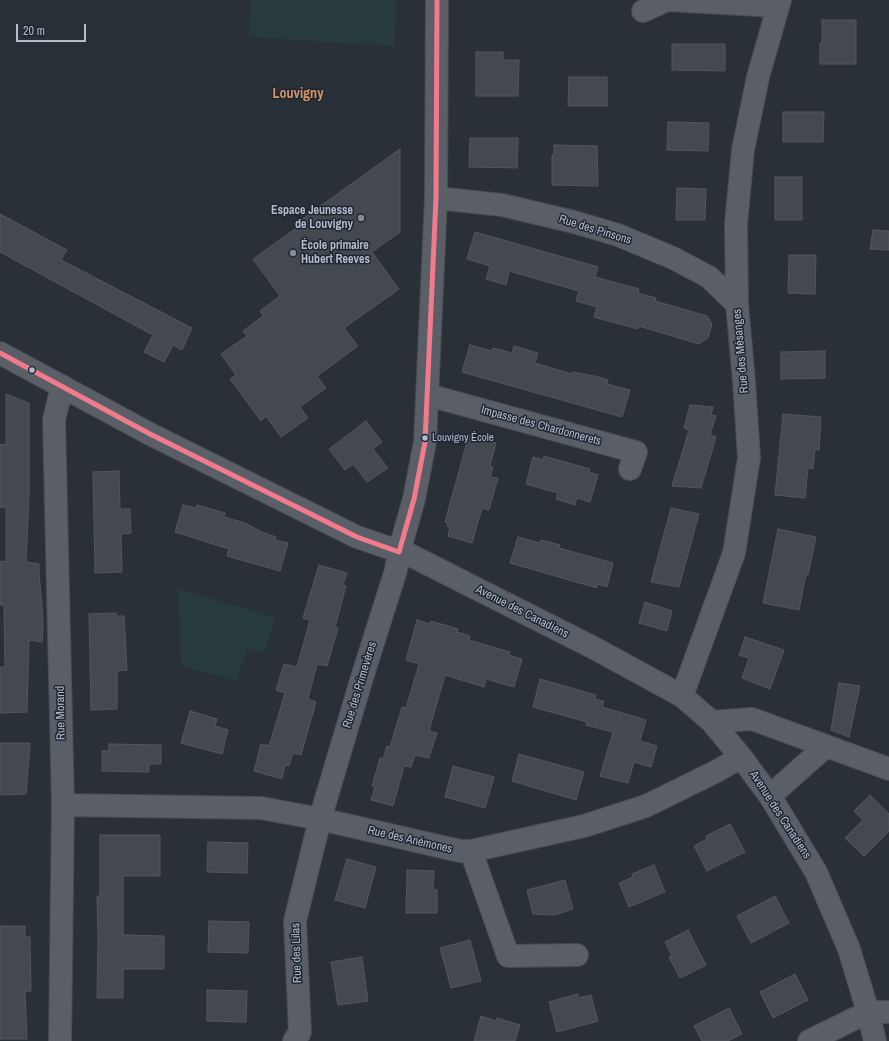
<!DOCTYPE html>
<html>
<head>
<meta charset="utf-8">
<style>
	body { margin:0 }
	#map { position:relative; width:889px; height:1041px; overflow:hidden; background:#2a3038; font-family:"Archivo Narrow",sans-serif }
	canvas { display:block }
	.scale { position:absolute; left:16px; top:24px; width:70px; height:18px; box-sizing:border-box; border:2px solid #b4bcc9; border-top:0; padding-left:5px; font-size:12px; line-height:14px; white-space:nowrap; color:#b4bcc9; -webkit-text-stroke:3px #1d2633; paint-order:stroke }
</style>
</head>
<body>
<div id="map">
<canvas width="889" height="1041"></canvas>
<div class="scale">20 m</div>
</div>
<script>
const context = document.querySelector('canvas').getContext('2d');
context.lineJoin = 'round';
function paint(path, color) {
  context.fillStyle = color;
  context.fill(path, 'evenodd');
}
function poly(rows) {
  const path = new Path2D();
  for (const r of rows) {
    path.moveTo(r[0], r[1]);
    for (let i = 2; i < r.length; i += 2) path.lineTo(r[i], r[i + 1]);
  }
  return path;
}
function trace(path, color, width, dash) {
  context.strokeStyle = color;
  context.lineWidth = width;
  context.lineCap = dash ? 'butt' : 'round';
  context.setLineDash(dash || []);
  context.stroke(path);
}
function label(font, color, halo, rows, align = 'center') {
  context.font = font + ' "Archivo Narrow",sans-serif';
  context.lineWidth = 3;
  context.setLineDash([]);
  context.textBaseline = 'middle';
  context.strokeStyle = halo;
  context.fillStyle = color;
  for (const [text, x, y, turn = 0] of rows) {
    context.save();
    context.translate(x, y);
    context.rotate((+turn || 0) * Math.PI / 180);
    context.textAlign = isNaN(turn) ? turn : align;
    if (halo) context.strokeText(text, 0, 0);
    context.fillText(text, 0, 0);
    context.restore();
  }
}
paint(poly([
	[251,0,397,0,394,46,249,37],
	[178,589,275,617,264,654,247,648,237,681,181,666]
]), '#273a3e');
const building = poly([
	[822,20,856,20,856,64,820,64,820,43,822,43,822,20],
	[672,44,725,44,725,71,672,70,672,44],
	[476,52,503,52,503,60,519,60,518,96,476,96,476,52],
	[569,77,607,77,607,106,568,106,569,77],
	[783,112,824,112,823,142,783,142,783,112],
	[668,122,709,123,708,151,667,150,668,122],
	[470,138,518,138,517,168,469,167,470,138],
	[554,145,597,146,598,186,552,185,552,155,554,155,554,145],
	[400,149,400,232,372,252,399,289,344,328,358,346,317,376,326,388,300,407,308,418,281,437,266,416,261,421,230,379,236,375,221,354,247,336,243,331,263,316,260,311,280,296,253,259,303,223,301,220,400,149],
	[775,177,802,177,802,220,775,220,775,177],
	[677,188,706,189,705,220,676,220,677,188],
	[0,214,67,250,61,260,192,328,182,350,173,345,164,362,144,352,153,335,0,252,0,214],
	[873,230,889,231,889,250,870,249,873,230],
	[475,232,598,267,595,277,639,289,638,293,656,298,655,301,707,316,712,324,708,338,699,344,639,326,638,329,594,317,597,307,576,301,579,291,509,271,506,285,486,279,490,266,467,259,475,232],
	[789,255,816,255,815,294,788,293,789,255],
	[470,345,492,351,493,348,512,353,514,346,538,353,535,363,572,374,573,372,599,377,608,380,607,384,630,390,622,417,462,372,470,345],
	[825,351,825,378,781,379,781,352,825,351],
	[6,394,29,403,29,496,26,562,39,564,39,573,42,605,43,628,42,642,29,640,27,712,0,713,0,667,5,667,4,605,0,605,0,561,6,562,6,508,0,507,0,444,6,445,6,394],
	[690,405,713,407,711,415,716,416,710,435,716,437,701,488,672,486,689,430,684,428,690,405],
	[783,414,821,417,819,450,815,449,813,469,808,468,805,498,775,495,783,414],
	[366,421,382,442,373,449,388,468,367,482,353,464,345,470,329,449,366,421],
	[469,435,496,443,490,466,493,467,490,477,498,478,489,510,482,508,472,543,448,536,450,527,447,526,448,523,445,522,469,435],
	[544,456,590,469,589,472,598,475,590,502,577,498,575,505,556,499,558,493,526,484,533,457,543,460,544,456],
	[119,471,120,509,130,509,131,533,121,534,122,572,95,573,93,472,119,471],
	[183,505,196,508,197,505,225,513,224,517,245,523,262,532,276,537,275,540,288,543,280,571,227,556,229,549,175,532,183,505],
	[671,508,699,514,679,587,651,582,671,508],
	[778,529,816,537,808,575,806,574,799,610,763,603,778,529],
	[518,537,540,543,541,540,560,545,559,548,613,563,607,587,597,584,597,588,510,563,518,537],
	[319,565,347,573,343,585,346,586,335,627,338,628,327,666,317,664,308,699,316,702,301,755,293,753,289,766,285,765,282,779,254,771,261,744,269,746,277,720,285,693,276,690,284,664,297,667,310,620,303,618,319,565],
	[645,602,672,611,667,631,639,623,645,602],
	[116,613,116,616,124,616,127,670,117,671,117,709,91,710,89,614,116,613],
	[417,620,430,624,431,621,458,629,457,632,470,636,469,640,510,652,509,655,522,659,514,687,486,679,484,687,445,675,429,731,437,733,429,758,415,755,411,767,404,766,393,806,371,800,375,787,372,786,380,758,383,759,387,746,390,747,402,707,406,708,419,664,406,660,417,620],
	[745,637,784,650,770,689,742,678,749,658,739,655,745,637],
	[540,679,596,695,595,699,604,701,602,707,646,720,640,741,657,746,651,767,634,762,628,783,600,776,613,732,586,725,587,722,533,707,540,679],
	[839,683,860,686,849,737,831,730,839,683],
	[190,711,217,719,215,726,228,730,222,754,181,743,190,711],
	[0,743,30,743,26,794,0,795,0,743],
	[109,744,161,745,161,764,149,764,149,772,102,771,102,751,109,751,109,744],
	[519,754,584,772,576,800,512,781,519,754],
	[453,766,494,777,485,808,445,797,453,766],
	[870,795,889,814,889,831,864,856,845,838,863,820,854,811,870,795],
	[730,824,745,852,707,871,694,846,707,839,706,836,730,824],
	[100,835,160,835,160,876,123,876,123,935,164,936,164,969,123,969,123,998,97,998,98,935,97,896,100,896,100,835],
	[208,842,248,843,247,873,207,872,208,842],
	[347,859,376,867,365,908,335,900,347,859],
	[654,865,665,892,629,907,619,883,633,877,632,874,654,865],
	[407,870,434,871,433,889,437,890,437,913,406,913,407,870],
	[565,880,573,909,554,915,533,914,527,890,565,880],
	[775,896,789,923,751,943,737,916,775,896],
	[209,921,249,922,248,953,208,952,209,921],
	[0,926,25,926,25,937,30,937,31,991,25,991,27,1039,0,1039,0,926],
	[688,930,706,965,680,978,669,957,672,956,665,942,688,930],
	[470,940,481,981,451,988,440,948,470,940],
	[362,957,368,1001,338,1005,331,962,362,957],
	[795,974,808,1000,773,1018,760,992,795,974],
	[207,990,247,991,246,1022,207,1021,207,990],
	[578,994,578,998,591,995,598,1021,557,1032,549,1002,578,994],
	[729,1008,742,1034,728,1041,702,1041,694,1026,729,1008],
	[481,1016,496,1021,497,1018,520,1025,515,1041,474,1041,481,1016]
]);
paint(building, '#444950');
trace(building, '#52575f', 1);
const minor = poly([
	[643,11,667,0,778,6],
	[436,198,502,205,574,222,618,235,673,258,709,277,737,304],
	[0,353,150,434,357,537,410,555,594,648,682,696,712,722,741,757,770,796,816,872,849,949,868,1012,875,1041],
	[428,395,636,452,630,469],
	[682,696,734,553,749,458,744,381,737,304,736,224,743,150,758,77,780,0],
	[712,722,752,719,889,769],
	[770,796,825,747],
	[63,805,261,808,320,819,460,851,471,851,584,826,646,806,717,771,741,757],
	[471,851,508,956,577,955],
	[60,1041,63,805,54,420,62,386],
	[294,1041,300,1032,295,921,320,819,361,681,396,570,399,552,414,499,425,442,436,198,437,0],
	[809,1041,868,1012,889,1012]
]);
trace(minor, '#484c53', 24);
trace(minor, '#5a5e66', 22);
trace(poly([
	[0,353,150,434,357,537,399,552],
	[399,552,414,499,425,442,436,198,437,0]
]), '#f17b8d', 5);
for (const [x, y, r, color] of [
	[361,218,4,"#848b96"],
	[293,253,4,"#848b96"],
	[32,370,3.5,"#b4bcc9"],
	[425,438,3.5,"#b4bcc9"]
]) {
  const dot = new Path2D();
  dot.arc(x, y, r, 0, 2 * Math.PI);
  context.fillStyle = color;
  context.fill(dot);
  trace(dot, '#1d2633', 1.5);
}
label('11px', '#b4bcc9', '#1d2633', [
	["Louvigny École",432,438]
], 'left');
label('bold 12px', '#b4bcc9', '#1d2633', [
	["Espace Jeunesse",353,211],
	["de Louvigny",353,225],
	["École primaire",301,246,"left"],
	["Hubert Reeves",301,260,"left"]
], 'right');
label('12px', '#b4bcc9', '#1d2633', [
	["Rue des Pinsons",595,230,17],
	["Rue des Mésanges",741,351,-95],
	["Impasse des Chardonnerets",541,426,15],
	["Avenue des Canadiens",522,612,27],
	["Rue des Primevères",360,685,-73],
	["Rue Morand",61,713,-91],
	["Avenue des Canadiens",780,815,57],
	["Rue des Anémones",410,840,13],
	["Rue des Lilas",297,953,-92]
]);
label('bold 14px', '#d59563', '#1d2633', [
	["Louvigny",298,94]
]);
</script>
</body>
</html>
